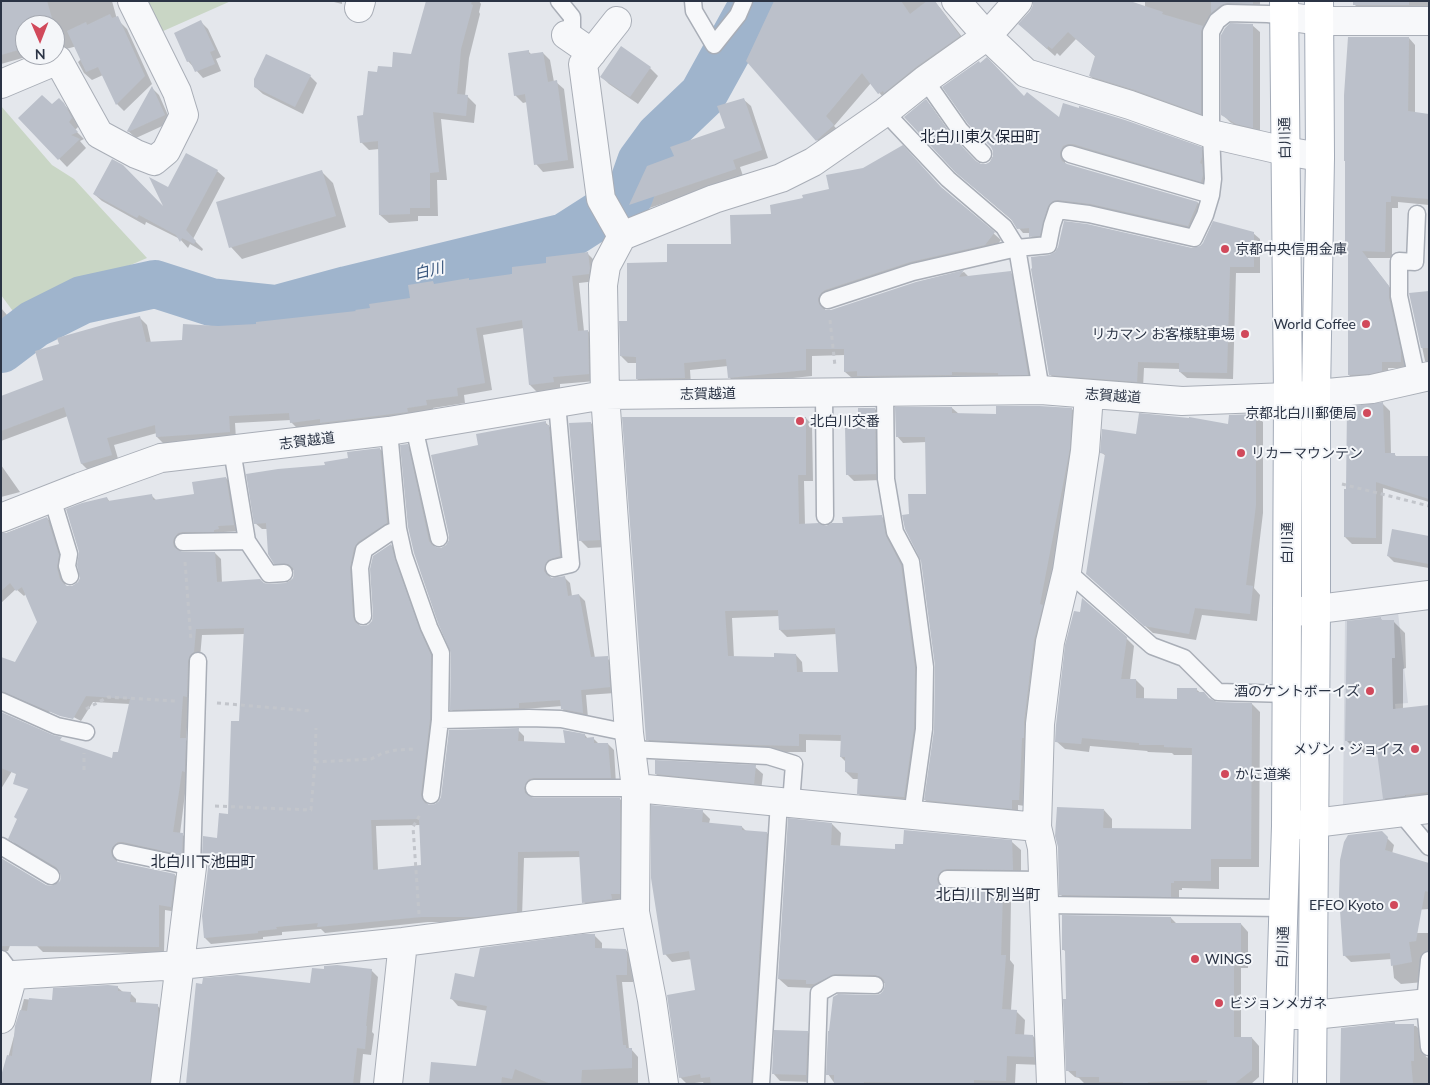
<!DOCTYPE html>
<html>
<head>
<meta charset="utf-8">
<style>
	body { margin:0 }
	#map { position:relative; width:1430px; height:1085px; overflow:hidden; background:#e4e7ec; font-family:Lato,sans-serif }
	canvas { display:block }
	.frame { position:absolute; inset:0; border:2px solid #2b3445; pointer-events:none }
	.north { position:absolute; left:15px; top:15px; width:50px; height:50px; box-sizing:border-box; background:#f4f6f9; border:1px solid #a4a8b1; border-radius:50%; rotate:179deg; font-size:14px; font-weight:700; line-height:20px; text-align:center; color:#2b3445 }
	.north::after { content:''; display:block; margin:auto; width:18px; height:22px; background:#d1495b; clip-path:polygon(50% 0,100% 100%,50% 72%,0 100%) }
</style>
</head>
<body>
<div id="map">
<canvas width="1430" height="1085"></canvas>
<div class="frame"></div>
<div class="north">N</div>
</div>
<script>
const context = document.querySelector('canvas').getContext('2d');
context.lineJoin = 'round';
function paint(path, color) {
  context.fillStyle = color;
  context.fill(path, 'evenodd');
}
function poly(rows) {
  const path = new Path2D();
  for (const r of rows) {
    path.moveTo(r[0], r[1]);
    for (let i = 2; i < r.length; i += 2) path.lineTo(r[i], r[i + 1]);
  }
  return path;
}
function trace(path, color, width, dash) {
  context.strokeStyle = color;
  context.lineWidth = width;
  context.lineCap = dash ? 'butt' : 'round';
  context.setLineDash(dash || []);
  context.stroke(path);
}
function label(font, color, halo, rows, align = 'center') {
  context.font = font + ' Lato,"Noto Sans JP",sans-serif';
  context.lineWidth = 4;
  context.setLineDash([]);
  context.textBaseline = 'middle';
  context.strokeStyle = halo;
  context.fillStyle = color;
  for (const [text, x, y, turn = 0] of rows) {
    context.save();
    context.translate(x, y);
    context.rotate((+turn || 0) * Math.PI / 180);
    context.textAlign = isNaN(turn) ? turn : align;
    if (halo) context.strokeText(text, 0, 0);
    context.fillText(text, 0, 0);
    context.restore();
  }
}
paint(poly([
	[1398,612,1408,703,1395,704,1406,800,1343,806,1345,618]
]), '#d2d6de');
paint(poly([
	[147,1,231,1,161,32],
	[1,106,52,165,74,179,147,258,15,314,1,295]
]), '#c9d6c5');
paint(poly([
	[1,1,112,1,118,23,120,22,127,29,152,84,124,111,117,104,103,75,92,80,84,73,78,62,103,39,55,52,55,25,25,25,25,55,44,55,35,57,33,55,1,64],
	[330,1,342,1,342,4],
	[427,1,479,1,481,4,479,12,480,14,469,58,465,96,467,96,476,105,474,123,441,119,447,180,437,180,438,216,418,216,418,221,389,223,380,215,379,149,369,150,361,142,365,116,378,73,393,69,412,55],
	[776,1,934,1,941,9,969,46,888,103,871,83,834,126,843,135,827,149,817,140],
	[1145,1,1260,1,1260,11,1218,21,1208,121,1098,83,1090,76,1096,57,1076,39,1060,56,1057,53,1055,56,1028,32,1031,12,1145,14],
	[1355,1,1429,1,1429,15,1365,16,1355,5],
	[201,22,208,29,221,57,216,59,221,71,203,78,188,61],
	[1252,25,1260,32,1260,134,1245,131,1230,122,1222,114],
	[1409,38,1415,45,1415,113,1429,115,1429,205,1398,202,1398,208,1392,208,1392,258,1367,258,1395,294,1409,368,1388,368,1389,377,1356,382,1349,375,1349,254,1346,251],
	[621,48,650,68,658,76,638,104,609,84,602,77],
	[528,51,531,54,543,53,550,60,554,82,556,82,564,89,574,168,543,172,536,164,527,102,523,103,515,95],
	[310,76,317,83,303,114,263,94,255,87],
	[152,88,159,95,171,122,136,138,128,131],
	[1025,97,1059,119,1201,148,1206,154,1206,186,1065,157,1065,163,1067,165,1198,203,1203,208,1194,231,1060,205,1045,241,1036,241,1031,236,1030,233,1023,233,1013,221,962,177,926,101,931,106,957,143,976,162,980,165,986,165,990,162],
	[59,99,71,112,79,126,75,130,84,139,80,141,86,148,67,167,20,118,52,106],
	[743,99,751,106,768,158,740,167,743,176,638,212,631,205,648,167,675,157,726,129],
	[217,171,225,178,193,239,203,249,202,251,190,244,188,248,180,239,146,222,145,225,102,201,94,194,166,211,169,189],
	[322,172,333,183,346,227,242,259,231,247],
	[943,189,1001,240,991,252,825,305,825,311,831,311,916,283,964,272,969,277,1010,272,1017,279,1034,381,865,383,860,378,852,378,845,372,845,355,812,356,812,376,736,384,729,377,728,366,690,370,691,385,644,385,637,379,637,363,628,363,621,356,628,322,668,263,732,245,773,215],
	[1253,233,1260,239,1260,273,1236,273,1233,379,1187,378,1180,372,1180,369,1144,368,1143,388,1056,381,1050,374,1192,249],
	[588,254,595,261,596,281,579,283,584,331,588,331,595,339,596,381,560,384,560,389,537,392,530,385,524,328,483,335,492,390,464,395,465,403,433,408,434,412,298,429,291,422,291,420,235,423,236,439,164,444,157,437,157,433,114,445,119,462,89,471,82,464,68,416,1,441,1,397,45,381,139,317,147,325,151,343,183,341,218,328,257,325,357,312,412,300,433,282,436,285,514,275,548,264],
	[1429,293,1429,365,1425,361,1411,294],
	[1,308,20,330,1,346],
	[1383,404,1390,411,1391,454,1394,454,1398,458,1429,457,1429,502,1383,488,1382,544,1352,544,1345,537,1347,491],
	[952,408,959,414,997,415,1072,409,1078,416,1025,806,1018,805,1018,814,932,806,925,800,935,730,936,666,922,560,910,515,927,495,927,442,903,443,897,436],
	[875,409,881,415,882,480,854,481,847,474,860,427],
	[1256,415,1263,422,1263,513,1254,588,1260,595,1257,621,1202,615,1196,640,1153,633,1095,581,1106,456,1102,453,1137,436,1229,425],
	[806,418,812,425,813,481,804,481,805,525,826,527,882,517,888,523,892,544,908,573,921,675,911,803,865,800,858,793,859,779,853,779,846,772,846,762,841,757,842,741,806,740,806,752,765,752,654,746,647,739],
	[779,616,780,630,787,637,837,634,839,673,803,674,802,662,796,655,775,659,734,658,732,618],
	[545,422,551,428,566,562,550,571,550,578,564,577,570,583,572,596,579,595,585,601,595,658,607,658,613,664,615,693,586,695,588,718,568,715,562,708,562,706,524,709,524,714,457,715,451,709,452,652,407,445,413,451,435,548,441,549,447,546,450,541,479,446],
	[591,423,598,430,606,547,588,548,580,540],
	[380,449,386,455,393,529,364,548,356,575,359,624,360,627,369,626,373,621,391,545,397,551,437,662,427,801,428,805,436,805,518,730,524,736,524,743,566,744,585,735,588,739,593,738,599,744,608,744,614,750,616,784,532,789,530,795,530,798,620,799,626,805,625,900,617,900,617,905,590,909,584,902,580,857,524,858,522,917,484,922,428,922,325,933,321,929,282,932,282,935,263,937,263,939,211,944,205,938,219,840,230,815,240,723,245,634,202,635,200,658,189,702,186,740,191,745,180,834,182,834,189,841,188,860,117,857,117,863,175,875,181,881,177,912,165,910,164,953,43,952,37,946,23,910,8,951,1,951,1,910,45,886,51,887,61,881,61,872,16,845,10,838,118,754,130,704,93,702,81,721,53,706,48,714,1,699,1,658,61,681,39,622,26,594,24,596,16,589,1,603,1,535,47,518,53,524,64,562,63,576,66,587,73,587,79,583,107,498,110,502,151,495,157,501,195,495,226,478,232,484,240,531,224,532,224,535,180,544,180,552,215,553,221,559,222,583,264,584,269,585,285,584,294,578,294,570,282,569,275,563,267,529,262,529,255,523,326,466],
	[421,825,422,866,378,870,376,826],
	[1,465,20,492,1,497],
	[1429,537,1429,568,1394,562,1388,556],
	[1380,618,1383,621,1394,622,1405,633,1406,668,1403,669,1403,709,1429,706,1429,804,1395,809,1384,798,1379,754,1364,754,1362,751,1358,752,1347,741],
	[1356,742,1383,743,1383,745,1356,745],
	[1126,638,1134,646,1130,680,1136,680,1144,688,1144,699,1178,700,1197,690,1210,700,1217,703,1252,704,1260,712,1259,867,1219,867,1219,889,1182,888,1182,890,1179,890,1179,904,1069,903,1061,895,1104,810,1112,819,1112,829,1193,830,1193,755,1174,755,1172,753,1148,752,1147,751,1090,746,1089,752,1065,749,1056,741],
	[1,713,36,732,1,789],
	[755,767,763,774,761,791,663,781,656,774],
	[702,811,710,819,709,824,742,827,746,831,767,833,774,840,759,1084,704,1084,703,1082,687,1084,680,1077,696,991,692,959,672,962,665,954],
	[832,824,841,833,840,847,896,851,1012,842,1021,850,1021,878,947,882,945,888,946,890,1002,891,1011,900,1010,960,1014,965,1011,1010,1016,1011,1025,1020,1024,1036,1033,1036,1042,1045,1043,1065,1016,1064,1015,1084,835,1084,828,1074,875,996,881,995,884,991,886,985,885,983,844,982,813,988,788,987,779,979],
	[1381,832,1394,845,1392,854,1429,864,1429,909,1401,911,1402,933,1429,933,1429,960,1424,982,1401,984,1394,978,1392,959,1351,962,1344,955],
	[1171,918,1177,924,1241,924,1248,932,1248,968,1241,968,1241,1038,1252,1038,1259,1046,1259,1077,1251,1084,1085,1084,1079,1078,1075,1077,1067,1070,1067,953,1063,949],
	[595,936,602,943,602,950,626,950,633,958,633,982,622,982,629,1049,631,1049,638,1057,638,1084,430,1084,477,1067,488,1011,458,1006,451,998,475,979],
	[371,970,378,977,372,1032,374,1034,371,1055,363,1054,360,1084,203,1084,311,984],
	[117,987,123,992,130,993,136,999,136,1004,157,1005,163,1012,156,1084,1,1084,24,999,53,1002],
	[1395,1024,1397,1025,1416,1026,1422,1032,1426,1057,1429,1058,1429,1084,1341,1084],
	[807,1032,815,1039,813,1082,780,1081,773,1073]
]), '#0003');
trace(poly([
	[1,349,34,324,82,300,155,284,211,302,277,309,347,290,565,237,629,196,641,162,660,136,703,95,755,1]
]), '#9fb4cc', 48);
paint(poly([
	[1,1,47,1,54,25,25,25,25,48,1,55],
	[426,1,472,1,471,4,473,5,461,49,457,94,468,95,466,116,433,112,439,172,430,173,430,208,410,208,410,214,379,215,378,141,360,143,357,116,363,115,368,71,377,72,378,66,392,67,393,52,411,54],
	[774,1,901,1,910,14,927,1,935,1,960,36,916,67,884,93,883,91,878,94,862,73,826,116,834,125,816,141,746,61],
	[1033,1,1130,1,1163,12,1162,14,1203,26,1201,32,1201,114,1135,90,1089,76,1095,56,1068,32,1052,49,1048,46,1047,49,1018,24,1030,11,1033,5],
	[1211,1,1253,1,1253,4,1227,3,1221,5,1211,13],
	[1353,1,1409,1,1409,5,1353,5],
	[110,14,112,18,118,16,145,76,116,105,98,67,86,72,67,31,86,22,87,25],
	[201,20,215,50,210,52,215,64,195,72,190,61,187,62,174,33],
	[1230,23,1253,24,1253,128,1236,124,1221,115,1221,35,1225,28],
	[1348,37,1409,37,1408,111,1429,114,1429,199,1391,196,1391,202,1386,202,1385,252,1362,251,1389,286,1389,298,1401,351,1401,362,1382,362,1382,371,1370,374,1348,375,1348,251,1345,251,1345,161,1344,161,1344,95],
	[621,46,651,67,630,97,600,77],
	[529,50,529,54,543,52,548,82,557,80,568,160,534,165,525,94,514,96,508,53],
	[266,54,311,75,295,107,254,87,254,79],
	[987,57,1024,96,1027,92,1059,117,1063,103,1079,108,1079,106,1125,120,1202,147,1202,157,1200,163,1202,164,1203,175,1201,182,1073,144,1068,144,1063,146,1060,152,1060,157,1062,161,1067,164,1198,202,1188,226,1091,204,1058,200,1053,201,1048,206,1040,236,1029,237,1029,228,1017,229,1011,219,955,172,904,117,926,99,952,136,976,161,981,164,986,164,990,162,993,156,993,151,991,147,968,124,942,87,979,61,980,63],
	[152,86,165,115,128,132,127,131],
	[42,95,52,104,59,98,64,103,72,118,69,122,78,132,71,135,80,139,58,160,18,118],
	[744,98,762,150,733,160,736,169,629,205,647,166,674,156,670,147,725,128,717,106],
	[903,145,941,187,995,232,985,245,910,262,825,290,821,293,818,298,819,304,822,308,826,310,831,310,916,282,964,270,959,277,1011,271,1028,375,998,375,998,373,952,372,952,375,857,376,857,371,844,372,844,349,806,349,806,370,728,378,726,359,684,363,685,378,636,379,636,357,620,356,619,321,627,321,627,263,667,262,667,244,731,244,730,215,771,214,770,205,803,198,802,195,829,189,826,175,863,168],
	[186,153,218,170,186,230,196,241,194,244,182,238,180,242,176,235,139,215,137,218,93,194,112,159,123,165,163,206,149,177,168,187],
	[322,170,336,216,229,248,216,202],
	[1064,221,1087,224,1192,248,1200,246,1203,243,1213,221,1254,232,1254,267,1230,267,1227,373,1179,372,1179,363,1138,362,1137,382,1049,375,1031,269,1032,268,1031,257,1049,255,1055,252,1058,247],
	[588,252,590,268,589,274,572,276,578,331,588,330,589,374,553,377,554,382,529,385,522,320,476,328,485,383,457,388,458,396,426,400,427,405,407,408,408,412,320,423,320,419,290,423,289,413,229,416,230,432,156,437,155,425,107,438,112,455,81,464,64,407,1,431,1,396,43,380,35,351,59,344,57,338,110,323,140,316,146,342,182,340,183,324,218,326,256,324,256,322,356,311,355,310,370,308,369,304,410,298,408,285,433,281,434,284,469,278,469,280,512,274,512,267,546,263,546,257],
	[1429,291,1429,348,1421,348,1409,293],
	[1383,402,1385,453,1395,453,1395,456,1429,456,1429,499,1376,482,1376,538,1344,537,1344,489,1346,489,1347,407],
	[996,406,1040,406,1072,408,1070,448,1040,604,1043,605,1034,640,1024,722,1024,738,1022,738,1019,800,1012,800,1012,809,924,800,934,730,935,666,921,561,905,529,902,515,909,514,908,494,926,494,925,437,896,437,895,407,952,407,952,413,996,414],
	[858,408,875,408,876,474,846,475,845,426,858,426],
	[1139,413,1189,418,1189,417,1228,424,1229,415,1256,414,1256,505,1246,585,1253,586,1250,614,1195,608,1189,634,1144,626,1086,574,1105,454,1100,453,1102,429,1136,434],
	[622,417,806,417,806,475,798,475,799,524,819,523,826,526,832,523,843,523,842,517,882,515,886,536,901,565,915,668,914,728,904,797,857,794,858,773,845,772,845,757,840,757,841,735,799,734,799,746,757,745,646,740],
	[778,610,779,630,835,628,838,672,797,672,796,654,774,653,774,657,728,656,725,611],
	[546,421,546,425,549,425,560,556,548,560,545,565,544,571,547,575,552,578,565,576,568,596,579,594,591,657,608,656,610,687,581,690,583,713,561,709,560,700,519,703,519,708,450,710,451,653,438,623,414,553,408,527,400,445,408,444,429,541,432,545,436,547,441,548,446,545,449,540,449,536,431,455,478,445,476,434],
	[591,422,600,540,579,541,569,423],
	[380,448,387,523,358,542,354,548,350,568,353,617,355,622,359,625,363,626,368,625,372,621,373,615,370,569,373,556,391,544,395,559,420,630,431,655,430,719,421,794,422,799,425,803,430,805,435,804,439,801,441,797,449,730,519,728,518,741,565,743,563,730,585,734,585,738,594,737,594,743,608,743,611,778,534,778,529,779,526,783,524,788,525,793,529,796,534,798,620,798,620,894,611,894,612,899,582,903,579,851,518,852,517,912,477,917,421,917,317,927,318,923,276,927,277,929,258,931,258,933,204,938,202,916,208,868,207,861,202,856,203,836,217,838,219,813,228,814,231,721,239,721,244,628,196,629,194,652,190,655,188,661,187,697,183,696,180,738,186,738,185,772,182,771,173,832,183,833,182,855,123,842,118,842,114,845,111,850,112,856,114,859,118,862,175,874,171,907,159,905,159,947,1,946,1,858,46,885,51,886,56,884,60,881,61,876,59,871,56,867,8,839,17,819,14,817,28,789,13,784,16,774,1,768,1,712,53,735,62,737,60,740,112,758,113,752,118,752,130,699,86,696,73,719,60,716,1,691,1,657,15,662,37,622,22,587,16,591,10,583,1,591,1,533,7,533,47,517,59,555,57,568,60,579,64,584,67,586,72,586,78,582,80,578,77,565,79,552,66,509,82,503,107,497,108,501,152,494,153,500,194,494,192,482,226,477,234,525,218,526,219,529,214,530,214,532,183,532,178,533,174,538,173,543,174,547,178,550,183,552,215,552,217,582,260,579,264,583,269,584,285,583,290,581,293,578,294,573,293,568,288,564,274,564,268,554,266,523,254,524,246,474,278,469,325,465,324,462,348,458,347,452],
	[419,819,421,865,373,870,371,820],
	[1392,529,1429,536,1429,564,1387,556],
	[1082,598,1127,637,1121,679,1136,679,1136,698,1177,699,1177,688,1197,688,1197,692,1204,692,1209,698,1217,702,1252,703,1251,859,1211,859,1211,881,1174,881,1174,883,1171,883,1171,897,1059,895,1058,847,1055,836,1057,807,1104,809,1103,828,1191,829,1192,748,1164,747,1164,745,1139,745,1139,743,1082,738,1081,744,1055,742,1056,725,1065,645,1074,611,1080,612],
	[1381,617,1381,620,1394,620,1395,658,1392,658,1393,709,1429,705,1429,792,1405,795,1405,796,1383,799,1376,744,1352,744,1352,741,1345,741,1347,621],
	[655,760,756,765,754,784,655,774],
	[651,805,703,810,702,822,742,826,742,830,767,832,751,1084,711,1084,710,1077,701,1078,700,1074,679,1078,667,995,695,990,689,951,663,955,651,878],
	[788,818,832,823,831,845,895,849,895,844,903,844,904,830,1012,840,1013,870,947,869,943,870,939,874,937,879,938,883,942,887,946,889,1003,890,1001,955,1006,955,1002,1009,1017,1010,1015,1034,1033,1035,1034,1057,1007,1056,1006,1081,974,1080,974,1084,864,1082,864,1084,834,1084,834,1075,826,1075,828,1031,829,1031,833,997,838,994,875,995,880,994,883,991,885,985,884,980,881,977,875,975,835,974,814,984,806,984,806,980,778,979],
	[1382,831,1388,837,1385,850,1429,863,1429,892,1425,891,1416,941,1409,942,1412,962,1391,966,1390,953,1343,956,1339,895,1340,860,1344,842,1348,835],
	[1062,915,1171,917,1171,923,1241,923,1241,961,1234,961,1234,1037,1252,1037,1252,1070,1234,1084,1207,1084,1207,1080,1148,1082,1148,1084,1123,1084,1123,1082,1099,1082,1099,1077,1076,1077,1076,1071,1066,1071,1063,999,1066,999,1065,950,1062,950],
	[583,934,595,934,595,948,626,949,627,955,627,975,616,975,623,1045,626,1045,626,1048,632,1048,632,1068,582,1070,581,1084,551,1084,515,1069,512,1079,502,1077,501,1084,429,1084,431,1062,476,1066,487,1006,450,999,455,973,474,977,480,948],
	[337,965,372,969,366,1026,367,1026,365,1049,357,1048,353,1084,186,1084,196,983,202,984,203,978,237,975,310,983,312,968,324,969,324,966],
	[108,985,118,986,118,991,131,992,130,1002,158,1004,158,1017,150,1084,1,1084,1,1076,7,1055,12,1056,15,1026,20,1010,27,1011,29,998,52,1000,53,988],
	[1395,1022,1395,1024,1414,1024,1414,1061,1411,1061,1413,1084,1340,1084,1341,1028],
	[774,1030,808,1031,806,1075,772,1074]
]), '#bbc0ca');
const service = poly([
	[559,1,572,17,572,40],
	[693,1,694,11,714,45,738,15,744,1],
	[925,80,960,130,983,154],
	[885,112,948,179,1004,227,1017,248,1041,390],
	[1070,154,1211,195],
	[828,300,913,272,1017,248,1048,245,1052,225,1057,210,1089,214,1194,238,1205,215,1211,195,1213,179,1211,134,1211,32,1217,21,1227,13,1268,14,1284,16],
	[1417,379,1399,296,1399,261,1415,262,1417,214],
	[885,392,886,479,895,532,911,562,925,667,924,729,912,815],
	[824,393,825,516],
	[414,427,439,538],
	[389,431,398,529,404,556,429,627,441,653,440,720,431,795],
	[232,450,247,541,269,574,284,573],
	[52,498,69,554,67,566,70,576],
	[183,542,247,541],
	[554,568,571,564,557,403],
	[1067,571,1152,646,1184,658,1218,692,1287,694],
	[363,616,360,568,364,550,389,533,398,529],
	[1,701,57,726,86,732],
	[440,720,529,718,561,719,629,733],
	[631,749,768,756,794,764,791,803],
	[534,788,636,788],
	[1400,812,1429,847],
	[1,846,51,876],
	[121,852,192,867,198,661],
	[947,879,1044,880],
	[1045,905,1284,908],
	[1,959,13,975],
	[1429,960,1425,1004,1429,1047],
	[761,1084,779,802],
	[816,1084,819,993,835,984,875,985]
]);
const minor = poly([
	[956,1,987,36,1026,73,1130,105,1211,134,1285,151,1320,157],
	[359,8,361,1],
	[1284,16,1319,21,1429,21],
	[617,21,583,64,601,199,622,236],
	[566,35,592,53],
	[1,84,58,60,99,134,136,154,154,161,166,151,184,115,177,92,132,1],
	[1,518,80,487,161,458,389,431,605,395,1041,390,1182,401,1288,397,1338,392,1372,389,1429,376],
	[1287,613,1429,595],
	[636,788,1037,827],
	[1290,826,1429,809],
	[635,912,652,1000,664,1084],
	[1280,1015,1313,1015,1429,1003],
	[1,1019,13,975,180,965,403,942,635,912,636,788,629,733,605,395,603,285,606,266,622,236,714,199,781,178,813,162,885,112,925,80,987,36,1018,1],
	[165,1084,192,867],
	[388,1084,403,942],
	[1051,1084,1042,848,1037,827,1040,724,1050,642,1067,571,1085,451,1089,394]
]);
const primary = poly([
	[1278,1084,1286,826,1287,613,1288,397,1284,1],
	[1312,1084,1316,609,1316,395,1320,157,1319,1]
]);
trace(service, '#a9aeb7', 19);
trace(minor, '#a9aeb7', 30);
trace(primary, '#a3abb8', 30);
trace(poly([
	[830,320,835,366],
	[1342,484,1429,506],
	[185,562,191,641],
	[217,703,311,711],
	[86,709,108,697,176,701],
	[315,762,316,728],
	[84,770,84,753],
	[215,806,311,810,315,762,371,759,383,753,396,750,416,749],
	[419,914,413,827,421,813]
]), '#c2c5cb', 3, [4, 4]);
trace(service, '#f7f8fa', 16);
trace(minor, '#f7f8fa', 28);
trace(primary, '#fff', 28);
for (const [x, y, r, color] of [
	[1225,249,5,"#d1495b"],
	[1366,324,5,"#d1495b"],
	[1245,334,5,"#d1495b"],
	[1367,413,5,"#d1495b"],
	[800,421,5,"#d1495b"],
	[1241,453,5,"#d1495b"],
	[1370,691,5,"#d1495b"],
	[1415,749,5,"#d1495b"],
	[1225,774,5,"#d1495b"],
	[1394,905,5,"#d1495b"],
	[1195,959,5,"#d1495b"],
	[1219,1003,5,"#d1495b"]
]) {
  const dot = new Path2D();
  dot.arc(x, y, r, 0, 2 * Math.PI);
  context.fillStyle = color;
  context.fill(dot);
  trace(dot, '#f4f6f9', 2);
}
label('14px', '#2b3445', '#f4f6f9', [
	["白川通",1285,138,-91],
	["志賀越道",708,394,-1],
	["志賀越道",1113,396,4],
	["志賀越道",307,441,-7],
	["白川通",1287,543,-90],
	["白川通",1283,947,-88]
]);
label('14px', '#2b3445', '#f4f6f9', [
	["京都中央信用金庫",1235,249],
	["World Coffee",1356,324,"right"],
	["リカマン お客様駐車場",1235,334,"right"],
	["京都北白川郵便局",1357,413,"right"],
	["北白川交番",810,421],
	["リカーマウンテン",1251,453],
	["酒のケントボーイズ",1360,691,"right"],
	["メゾン・ジョイス",1405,749,"right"],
	["かに道楽",1235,774],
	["EFEO Kyoto",1384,905,"right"],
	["WINGS",1205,959],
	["ビジョンメガネ",1229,1003]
], 'left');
label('15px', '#1d2536', '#f4f6f9', [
	["北白川東久保田町",980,137],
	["北白川下池田町",203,862],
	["北白川下別当町",988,895]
]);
label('italic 15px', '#34527a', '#f4f6f9', [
	["白川",429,271,-14]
]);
</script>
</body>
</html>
